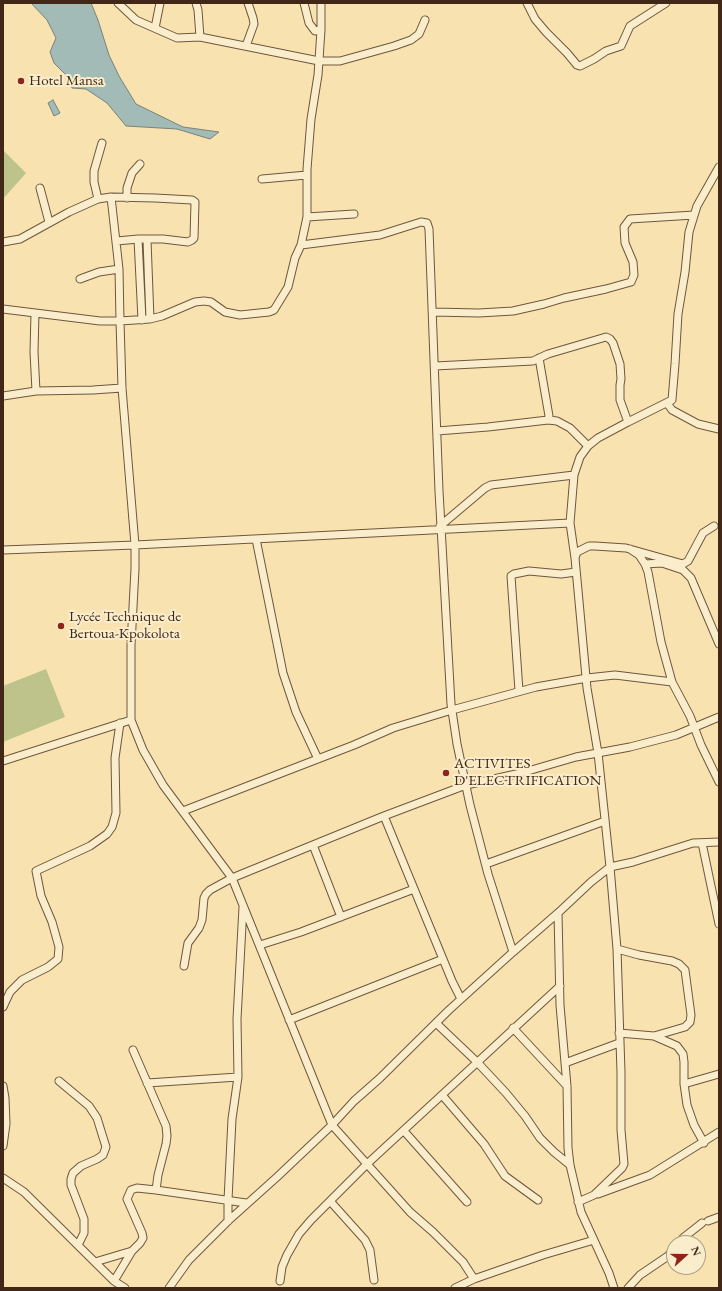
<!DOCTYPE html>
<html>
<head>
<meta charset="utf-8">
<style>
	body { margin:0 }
	#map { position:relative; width:722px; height:1291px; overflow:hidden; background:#f8e3b0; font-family:"EB Garamond",serif }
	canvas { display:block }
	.frame { position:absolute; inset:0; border:4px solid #402718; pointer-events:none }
	.north { position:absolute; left:666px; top:1235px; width:40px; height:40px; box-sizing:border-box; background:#faedcc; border:1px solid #b09e84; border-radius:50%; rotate:69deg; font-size:11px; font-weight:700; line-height:16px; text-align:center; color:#402718 }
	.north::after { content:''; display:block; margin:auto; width:14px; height:18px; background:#8f2418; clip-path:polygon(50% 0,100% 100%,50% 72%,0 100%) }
</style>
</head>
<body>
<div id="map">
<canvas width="722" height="1291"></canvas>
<div class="frame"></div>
<div class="north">N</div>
</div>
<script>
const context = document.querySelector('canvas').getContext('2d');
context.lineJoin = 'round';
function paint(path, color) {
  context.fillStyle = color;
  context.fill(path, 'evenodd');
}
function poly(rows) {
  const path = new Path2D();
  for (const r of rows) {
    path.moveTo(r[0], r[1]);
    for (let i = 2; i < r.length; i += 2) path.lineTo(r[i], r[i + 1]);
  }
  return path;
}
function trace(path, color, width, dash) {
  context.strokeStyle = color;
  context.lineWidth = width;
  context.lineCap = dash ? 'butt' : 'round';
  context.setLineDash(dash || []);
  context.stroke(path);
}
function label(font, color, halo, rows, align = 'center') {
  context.font = font + ' "EB Garamond",serif';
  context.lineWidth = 4;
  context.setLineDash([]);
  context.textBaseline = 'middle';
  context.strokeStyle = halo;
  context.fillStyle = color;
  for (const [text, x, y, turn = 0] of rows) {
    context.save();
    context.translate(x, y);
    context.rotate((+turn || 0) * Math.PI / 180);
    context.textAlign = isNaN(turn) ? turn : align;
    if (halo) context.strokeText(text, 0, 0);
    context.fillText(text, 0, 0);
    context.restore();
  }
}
paint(poly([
	[3,150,26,173,3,199],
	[46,669,65,717,3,742,3,686]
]), '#bec38b');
const water = poly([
	[31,3,91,3,98,20,109,55,119,76,136,104,183,127,219,132,210,139,177,129,126,126,107,103,86,89,72,88,68,77,54,63,50,52,56,38,47,20,31,3],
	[53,100,60,113,54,116,48,103,53,100]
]);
paint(water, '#a3bbb7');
trace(water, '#7b8077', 1);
const street = poly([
	[118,3,136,20,177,38,200,37,198,10,196,3],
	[304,3,309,23,315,31,321,30],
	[321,3,321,30,318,75,311,119,307,169,307,217,301,245,380,235,421,222,427,223,429,229,439,491,451,704,457,744,470,805,488,874,513,952],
	[527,3,535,19,546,32,567,53,577,65,580,66,594,59,606,51,621,46,630,26,666,3],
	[155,28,160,3],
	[200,37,319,61,340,61,394,46,411,40,419,34,425,20],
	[246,46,254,24,253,18,248,3],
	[262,179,307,175],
	[40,188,49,222],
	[111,197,119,269,120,321,150,319,162,316,195,302,204,301,211,302,225,312,240,315,269,312,274,310,288,287,295,258,301,245],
	[127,198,127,188,132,173,140,164],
	[98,199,94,182,94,171,102,143],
	[307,217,354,214],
	[138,239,142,320],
	[147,240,150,319],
	[3,242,20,239,69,212,98,199,111,197,155,198,192,200,195,202,194,238,192,240,188,242,163,239,138,239,117,241],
	[80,279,99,272,119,269],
	[3,309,100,321,120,321,122,388,135,545,135,569,131,645,131,720,143,750,163,785,232,878,332,1125,410,1212,433,1232,463,1262,474,1279],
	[433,312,479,313,513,311,544,304,564,298,606,289,631,282,634,275,633,262,625,243,624,227,630,219,694,215],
	[35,313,34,352,36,391],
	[539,358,549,416,548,420],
	[435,366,533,361,548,354,606,337,610,339,613,343,620,364,621,379,620,385,620,400,628,422],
	[3,396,36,391,93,390,122,388],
	[667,403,672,410,698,424,719,429],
	[437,431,488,427,548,420,557,421,570,428,588,446],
	[440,526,485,488,491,485,574,475],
	[256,539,283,673,296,712,318,759],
	[630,549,639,555,645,564,648,572,661,642,672,682,690,716,701,745,719,782],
	[3,550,135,545,570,523],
	[575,558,577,552,589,546,595,546,626,548,683,564,688,561,703,533,714,526],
	[645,564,662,563,683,570,691,578,719,644],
	[519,691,511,576,514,574,529,571,561,574,576,572],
	[3,761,131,720],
	[183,811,354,745,393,728,452,710,536,687,587,678,615,675,672,682],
	[384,816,452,981,461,999],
	[702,843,719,924],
	[313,845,341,917],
	[486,864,605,821],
	[558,913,560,1005,567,1086,568,1148,570,1165,581,1212,609,1273,614,1288],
	[260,945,301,932,414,889],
	[617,949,639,955,672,961,679,964,685,970,691,1015,690,1022,685,1027,654,1036,619,1033],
	[184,966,188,943,199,928,202,920,204,898,206,894,210,890,232,878,384,816,466,785,521,773,576,757,630,747,676,735,719,717],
	[3,1007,10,992,22,980,48,967,58,959,59,947,52,922,41,896,36,871,90,846,107,834,112,827,116,813,115,758,120,723],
	[289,1020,443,959],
	[436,1023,477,1062,506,1093,525,1116,540,1138,554,1152,570,1165],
	[513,1028,567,1086],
	[654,1036,677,1046,683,1054,684,1062,684,1084,687,1105,694,1125,704,1143],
	[133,1050,166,1126,167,1136,166,1144,158,1175,156,1190],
	[565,1063,619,1043],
	[59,1081,89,1106,97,1118,106,1147,103,1155,97,1159,81,1166,73,1173,71,1179,71,1185,84,1219,84,1233,78,1245],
	[147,1083,238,1077],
	[684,1084,719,1074],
	[3,1086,5,1098,6,1124,3,1146],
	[442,1095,484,1144,505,1176,538,1200],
	[404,1131,467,1202],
	[3,1178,24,1192,114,1281,125,1288],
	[598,1194,650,1175,719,1132],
	[330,1201,365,1240,370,1250,374,1280],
	[578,1202,594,1195,622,1168,624,1164,621,1130,621,1072,617,949,610,867,633,862,693,843,719,842],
	[228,1221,228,1200,232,1119,238,1077,237,1019,243,907],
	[708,1221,719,1217],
	[679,1243,683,1238,702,1223],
	[95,1262,132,1251],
	[114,1281,132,1251,140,1243,143,1238,142,1233,127,1199,131,1190,137,1188,156,1190,246,1203],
	[280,1281,282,1267,287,1255,299,1234,311,1220,367,1164,560,986],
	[169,1288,189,1260,228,1221,277,1177,332,1125,354,1101,379,1079,449,1010,513,952,558,913,591,882,610,867,598,753,587,688,575,558,570,523,574,475,580,457,588,446,598,438,628,422,672,400,675,364,678,314,685,272,689,232,697,206,719,167],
	[455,1288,474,1279,543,1255,594,1240],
	[628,1288,640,1275,668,1256,674,1249]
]);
trace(street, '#6e563e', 9);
trace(street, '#faedcc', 7);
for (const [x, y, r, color] of [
	[21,81,4,"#8f2418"],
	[61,626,4,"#8f2418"],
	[446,773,4,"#8f2418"]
]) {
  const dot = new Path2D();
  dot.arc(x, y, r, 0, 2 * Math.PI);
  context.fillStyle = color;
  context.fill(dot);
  trace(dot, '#faedcc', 1.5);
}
label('15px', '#402718', '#faedcc', [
	["Hotel Mansa",29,81],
	["Lycée Technique de",69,617],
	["Bertoua-Kpokolota",69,634],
	["ACTIVITES",454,764],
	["D'ELECTRIFICATION",454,781]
], 'left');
</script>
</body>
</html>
